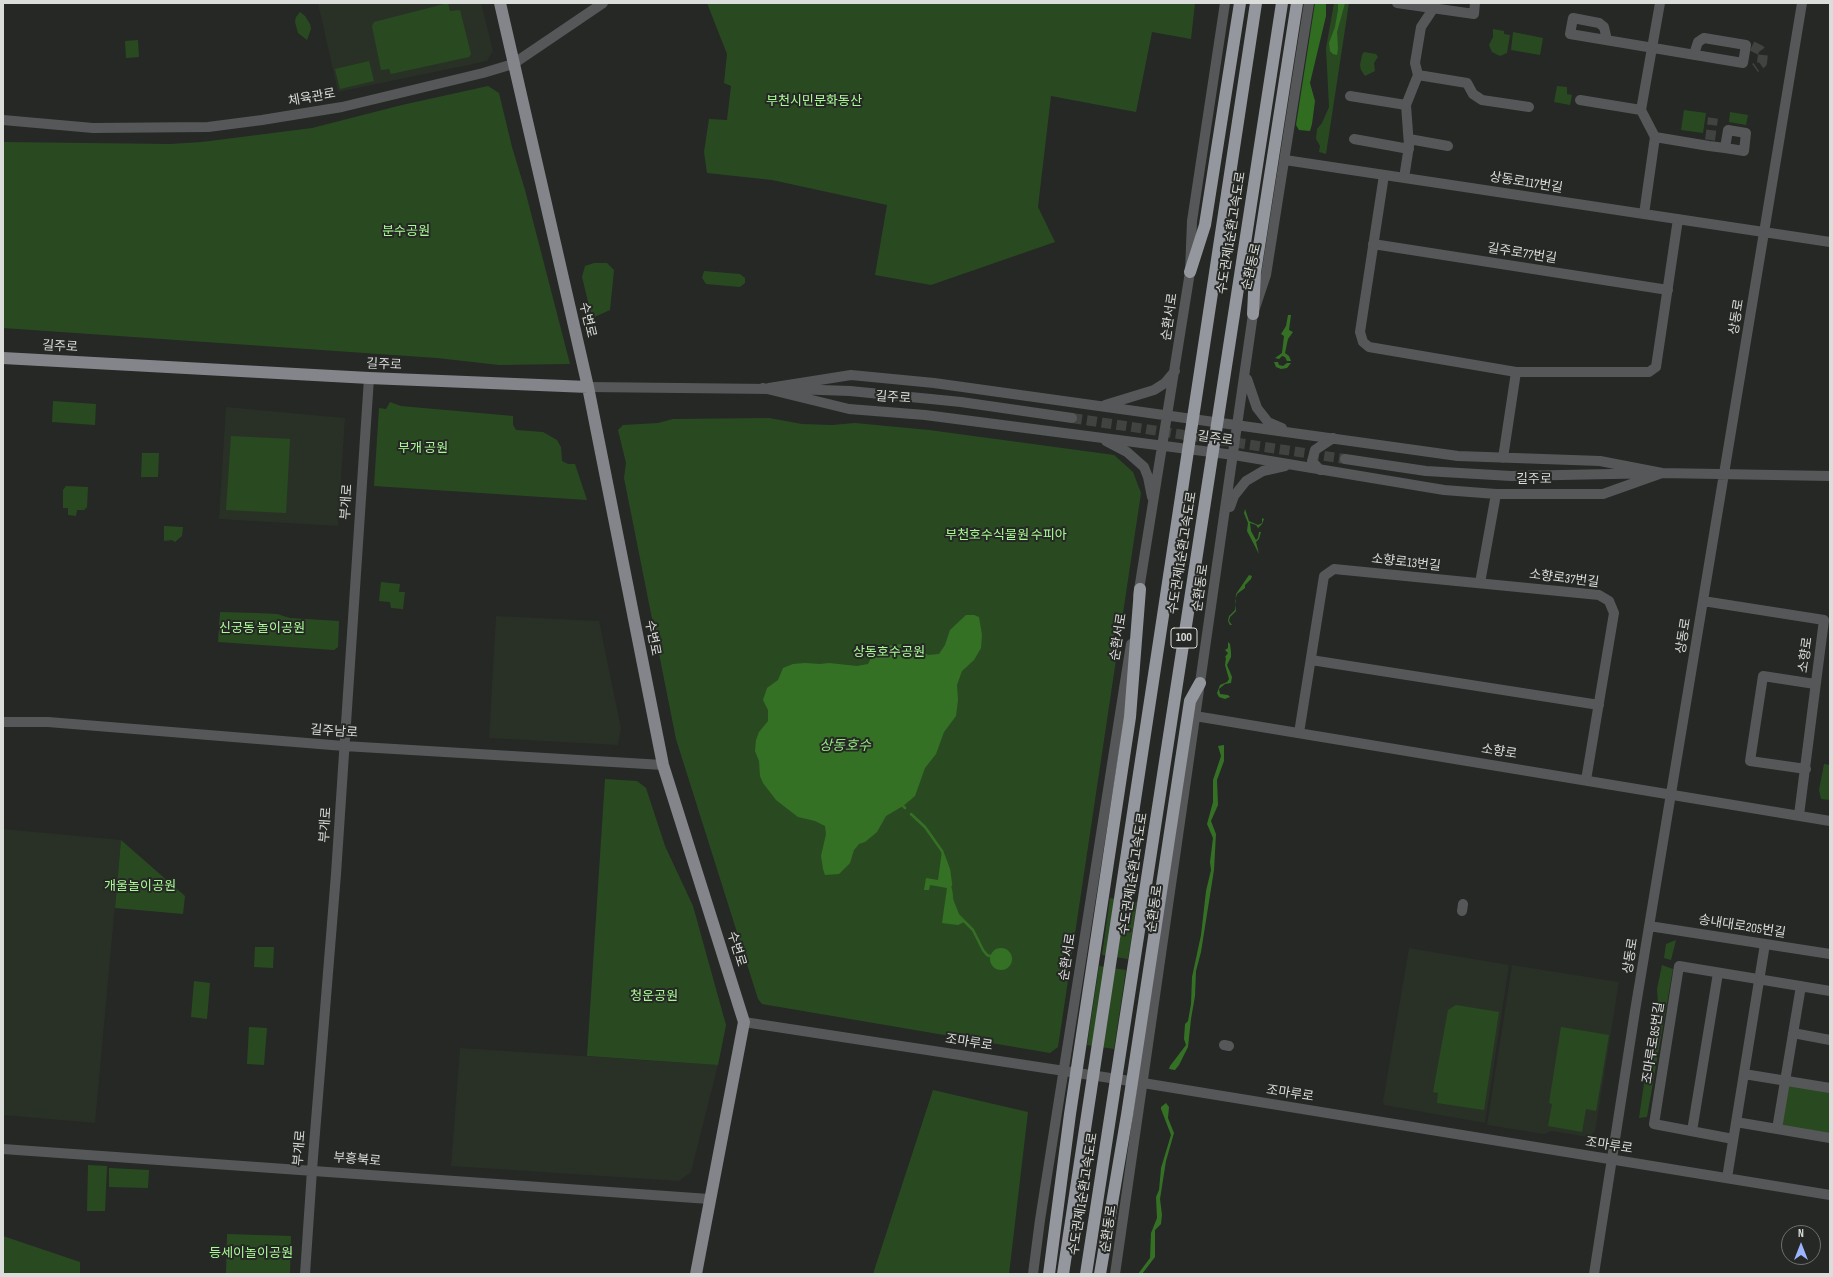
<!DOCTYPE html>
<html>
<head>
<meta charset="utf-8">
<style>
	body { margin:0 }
	#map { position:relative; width:1833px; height:1277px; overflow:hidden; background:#252824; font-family:"Sofia Sans Condensed",sans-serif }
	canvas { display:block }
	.frame { position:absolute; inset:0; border:4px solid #dbddda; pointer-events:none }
	.north { position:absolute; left:1781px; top:1225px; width:40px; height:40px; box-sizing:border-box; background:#252824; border:1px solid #6e706d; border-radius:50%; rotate:0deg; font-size:11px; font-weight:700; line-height:16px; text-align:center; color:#dbddda }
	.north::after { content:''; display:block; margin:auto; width:14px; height:18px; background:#9cb4fd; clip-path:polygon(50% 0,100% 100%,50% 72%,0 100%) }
</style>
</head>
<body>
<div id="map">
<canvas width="1833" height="1277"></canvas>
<div class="frame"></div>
<div class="north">N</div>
</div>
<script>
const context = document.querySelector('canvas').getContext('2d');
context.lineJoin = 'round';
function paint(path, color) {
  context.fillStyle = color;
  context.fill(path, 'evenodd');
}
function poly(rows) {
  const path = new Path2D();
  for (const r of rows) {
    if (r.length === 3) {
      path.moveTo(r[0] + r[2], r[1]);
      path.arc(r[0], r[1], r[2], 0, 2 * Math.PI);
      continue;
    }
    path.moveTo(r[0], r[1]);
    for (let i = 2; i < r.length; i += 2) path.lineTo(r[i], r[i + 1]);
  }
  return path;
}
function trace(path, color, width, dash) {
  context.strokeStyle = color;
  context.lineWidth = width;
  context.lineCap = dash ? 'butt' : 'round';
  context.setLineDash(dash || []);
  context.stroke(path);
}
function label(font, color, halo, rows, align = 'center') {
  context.font = font + ' "Sofia Sans Condensed","Noto Sans KR",sans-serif';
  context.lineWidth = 4;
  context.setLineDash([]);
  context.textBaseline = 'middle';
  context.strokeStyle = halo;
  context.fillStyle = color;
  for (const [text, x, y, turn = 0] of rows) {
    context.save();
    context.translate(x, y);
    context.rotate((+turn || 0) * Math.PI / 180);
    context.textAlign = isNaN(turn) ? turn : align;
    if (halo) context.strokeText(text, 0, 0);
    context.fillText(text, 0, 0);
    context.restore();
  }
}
paint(poly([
	[318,3,481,3,493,51,487,61,338,92],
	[226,407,345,418,338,526,219,519],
	[496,616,599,621,621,728,618,745,489,738],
	[3,829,121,840,95,1123,3,1115],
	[1409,948,1509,965,1485,1123,1384,1105,1383,1101],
	[1512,965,1619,982,1595,1132,1588,1137,1552,1131,1544,1134,1487,1125],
	[460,1048,718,1065,691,1172,679,1181,451,1166]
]), '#293127');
paint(poly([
	[448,3,450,11,460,10,471,54,469,57,391,74,389,69,381,70,372,26,374,22],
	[707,3,1195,3,1191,39,1152,32,1136,112,1051,96,1038,207,1055,242,931,285,875,275,887,205,772,180,707,173,704,152,709,119,727,120,731,86,724,83,727,54],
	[1334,3,1349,3,1326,154,1319,152,1320,146,1316,139,1317,129,1322,123,1329,107,1326,48],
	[300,12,305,16,310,24,311,29,307,40,298,33,295,22,296,17],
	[1493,29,1504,31,1504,34,1510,35,1507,53,1500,56,1492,52,1489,45,1493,37],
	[1513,32,1543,38,1540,55,1511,50],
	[138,40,139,57,126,58,125,41],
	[1364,52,1376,54,1378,57,1374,63,1375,71,1365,76,1361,70,1360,65,1362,55],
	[369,61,374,81,340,89,335,69],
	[488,86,499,93,512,147,525,190,570,364,499,365,437,358,3,328,3,142,170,144,202,142,312,128,402,105],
	[1557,86,1567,87,1567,94,1572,95,1570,105,1554,102],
	[1684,110,1706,113,1703,133,1681,130],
	[1730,112,1748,115,1746,125,1729,122],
	[594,263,607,263,614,270,610,310,592,318,582,277,585,266],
	[704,271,740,274,745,278,745,283,740,287,706,284,702,278],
	[53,401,96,404,95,425,52,422],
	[390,402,401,406,513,416,513,425,516,430,543,432,557,440,561,447,562,461,568,464,575,464,587,500,374,486,379,408,386,409],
	[769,418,802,424,832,425,855,423,929,430,1114,455,1133,472,1141,493,1058,1047,1050,1053,762,1004,758,999,676,739,624,478,626,463,618,430,623,425,658,423,673,419],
	[231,436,290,439,286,513,226,510],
	[142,453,159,453,158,477,141,477],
	[66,486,88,487,87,507,84,510,77,510,76,516,68,515,68,508,63,508,63,490],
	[164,526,183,527,182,536,175,542,172,540,164,541],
	[381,582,400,584,399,592,405,592,403,609,391,608,390,602,379,601],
	[220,612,256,613,277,614,290,618,339,621,338,647,334,650,218,642],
	[1824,764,1830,765,1830,800,1821,799,1819,790],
	[605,779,637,781,646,788,665,846,693,906,726,1025,718,1065,587,1056],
	[121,840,185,896,183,914,115,908],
	[1110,898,1137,902,1128,959,1102,955],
	[1676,940,1671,960,1664,958,1666,944],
	[255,947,274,947,273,968,254,967],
	[1662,965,1673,969,1647,1117,1639,1118,1647,1063,1654,1051,1659,1016,1657,989],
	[1099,966,1126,970,1114,1049,1087,1045],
	[194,981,210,983,207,1019,191,1017],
	[1456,1005,1499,1012,1484,1110,1437,1103,1438,1093,1433,1092,1448,1010],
	[249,1027,267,1028,264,1065,247,1064],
	[1561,1027,1609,1035,1596,1111,1586,1109,1582,1132,1548,1126,1552,1104,1549,1103],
	[1787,1084,1830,1091,1830,1135,1780,1127],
	[933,1090,1028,1112,1009,1274,873,1274],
	[88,1165,107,1166,105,1211,87,1211],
	[109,1168,149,1170,148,1188,109,1187],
	[227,1234,291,1236,290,1274,226,1274],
	[3,1236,80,1262,80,1274,3,1274]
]), '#294a21');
paint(poly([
	[1315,3,1326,3,1326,16,1310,83,1315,101,1312,124,1310,131,1299,130,1296,125]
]), '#316d21');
paint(poly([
	[1338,3,1345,3,1337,32,1338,48,1337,55,1333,54,1330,51,1329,43,1335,27,1338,10],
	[1288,315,1291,315,1289,330,1293,332,1288,339,1285,353,1289,356,1291,361,1287,361,1285,357,1282,356,1279,359,1275,358,1282,353,1284,336,1281,334,1286,326],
	[1274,362,1278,362,1279,365,1283,366,1287,363,1291,363,1287,368,1281,369,1276,367],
	[1245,509,1249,521,1258,525,1262,523,1262,518,1264,519,1262,524,1258,528,1256,525,1250,523,1251,531,1256,540,1258,538,1259,532,1261,532,1259,539,1256,542,1259,554,1247,531,1248,523,1244,513],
	[1249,575,1252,576,1251,579,1245,585,1245,588,1237,594,1235,601,1236,611,1230,617,1229,621,1232,625,1230,625,1228,621,1229,616,1235,610,1236,594],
	[966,615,974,615,979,617,982,635,981,648,974,660,962,671,957,685,958,700,956,716,944,732,936,754,925,768,915,796,903,806,886,816,877,832,865,842,859,844,854,850,850,863,839,874,825,875,823,869,821,856,826,834,825,826,815,821,798,817,776,800,763,783,760,776,759,761,755,751,756,740,759,732,768,721,768,710,763,700,767,688,778,680,783,668,793,664,805,663,820,664,829,663,857,666,868,664,873,654,886,646,902,644,916,648,928,655,939,654,945,645,950,630],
	[1228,642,1230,644,1231,652,1231,657,1227,665,1232,677,1231,683,1225,684,1219,689,1220,694,1228,695,1230,697,1225,699,1219,697,1217,693,1220,685,1227,682,1229,679,1225,665,1226,658,1225,657,1228,653,1225,650,1228,648],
	[1224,745,1224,761,1217,780,1218,805,1211,821,1216,834,1214,870,1201,952,1196,971,1195,996,1191,1019,1188,1047,1179,1065,1175,1070,1169,1069,1170,1066,1186,1045,1184,1039,1185,1024,1188,1021,1191,1004,1192,977,1201,935,1206,891,1211,870,1210,862,1213,838,1207,824,1213,802,1213,780,1221,756,1218,746],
	[942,851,949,870,954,905,958,915,964,922,958,925,942,923,947,888,930,885,929,890,924,890,926,878,938,880],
	[1001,959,11],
	[1166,1103,1169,1107,1168,1118,1174,1133,1166,1161,1160,1199,1162,1215,1161,1224,1155,1230,1155,1257,1142,1274,1138,1274,1150,1258,1151,1233,1157,1218,1156,1197,1159,1190,1161,1168,1171,1135,1161,1109,1161,1107]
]), '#357125');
trace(poly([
	[903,806,905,808],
	[911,814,925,827,942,851,949,870,951,885],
	[951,890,952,900,958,915,973,930,983,950,987,955,990,956]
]), '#357125', 2.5);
trace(poly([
	[1752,46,1760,50,1763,54,1762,63,1755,68],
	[1710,140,1713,118],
	[1072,418,1345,459]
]), '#40433f', 10, [10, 5]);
trace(poly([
	[1397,3,1474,14,1475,3],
	[1607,40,1604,27,1599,23,1573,18,1570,34,1743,63,1746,45,1704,38,1698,42,1694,54],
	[1418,75,1467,83,1473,94,1482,100,1529,107],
	[1350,96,1406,105],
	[1580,100,1641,110],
	[3,120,93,128,208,127,262,120,342,107,483,73,513,64,603,3],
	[1655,137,1709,146,1725,148,1744,151,1746,133,1728,130,1725,148],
	[1354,139,1409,149],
	[1409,139,1448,146],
	[1285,160,1830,242],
	[1384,175,1360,332,1363,342,1369,347,1516,372,1649,372,1656,367,1678,219],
	[1404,178,1409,146,1406,105,1418,75,1415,63,1421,27,1433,9,1434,3],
	[1644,214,1655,137,1641,110,1660,3],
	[1373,244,1668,290],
	[1247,379,1257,408,1268,422,1282,428],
	[588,387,770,389],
	[763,388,849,409,925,415,1234,455,1444,490,1496,494,1603,494,1662,473],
	[769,388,851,375,934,383,1458,456,1600,461,1662,473],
	[792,389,850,391,961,402,1072,418],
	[1105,405,1154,390,1165,383,1175,371],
	[1106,441,1127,452,1144,467,1148,477,1152,497],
	[1503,458,1516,372],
	[1345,459,1426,471,1511,476,1662,473,1830,476],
	[1320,470,1312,461,1315,450,1333,438],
	[1230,507,1234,496,1246,481,1263,471,1285,466],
	[1480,583,1496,494],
	[1138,596,1190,272,1192,221,1225,3],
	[1703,601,1824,620,1799,815],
	[1311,660,1599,705],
	[1195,716,1830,821],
	[3,722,48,722,344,746,663,765],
	[1299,733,1324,576,1334,569,1599,595,1609,601,1614,613,1586,780],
	[1806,769,1750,761,1763,676,1815,684],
	[1462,911,1463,904],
	[1649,926,1830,954],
	[744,1022,1143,1083,1830,1195],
	[1793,1033,1830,1040],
	[1224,1045,1229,1046],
	[1744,1074,1830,1088],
	[1736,1122,1830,1138],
	[1777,1129,1801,986],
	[1692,1131,1718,973],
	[1733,1139,1654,1124,1679,966,1830,991],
	[3,1149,709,1199],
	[1727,1178,1765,944],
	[305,1274,312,1170,336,874,369,378],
	[1033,1274,1040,1220,1131,644],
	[1115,1274,1253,314,1266,275,1309,3],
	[1594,1274,1635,1011,1802,3]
]), '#565759', 10);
trace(poly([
	[500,3,588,387,663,765,744,1022,696,1274],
	[3,358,369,378,588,387]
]), '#83858a', 12);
trace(poly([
	[1190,272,1205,225,1240,3],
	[1253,314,1255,272,1297,3],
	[1049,1274,1070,1114,1130,717,1140,589],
	[1063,1274,1256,3],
	[1086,1274,1282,3],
	[1100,1274,1127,1115,1190,701,1200,683]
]), '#95979e', 12);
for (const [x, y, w] of [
	[1184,638,26]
]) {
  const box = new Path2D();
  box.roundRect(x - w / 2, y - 10, w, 20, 3);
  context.fillStyle = '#252824';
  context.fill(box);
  trace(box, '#dbddda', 1);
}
label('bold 12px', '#dbddda', null, [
	["100",1184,638]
]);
label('13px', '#dbddda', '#252824', [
	["체육관로",312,98,-10],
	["상동로117번길",1526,183,9],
	["수도권제1순환고속도로",1232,233,-81],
	["길주로77번길",1522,254,9],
	["순환동로",1252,267,-77],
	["순환서로",1170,317,-82],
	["상동로",1737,317,-81],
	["수변로",587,320,77],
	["길주로",60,347,3],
	["길주로",384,365,2],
	["길주로",893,398,4],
	["길주로",1215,439,8],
	["길주로",1534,480],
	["부개로",347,502,-86],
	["수도권제1순환고속도로",1183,553,-81],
	["소향로13번길",1406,563,6],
	["소향로37번길",1564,579,7],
	["순환동로",1201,588,-82],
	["상동로",1684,636,-81],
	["순환서로",1119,637,-81],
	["수변로",652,638,79],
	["소향로",1806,655,-82],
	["길주남로",334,732,4],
	["소향로",1499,752,9],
	["부개로",326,825,-86],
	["수도권제1순환고속도로",1134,874,-81],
	["순환동로",1155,909,-82],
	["송내대로205번길",1742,927,9],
	["수변로",736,949,73],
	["상동로",1631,956,-81],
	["순환서로",1068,957,-81],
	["조마루로",969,1043,9],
	["조마루로85번길",1654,1043,-81],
	["조마루로",1290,1094,9],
	["조마루로",1609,1146,9],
	["부개로",300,1148,-85],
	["부흥북로",357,1160,5],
	["수도권제1순환고속도로",1084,1194,-81],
	["순환동로",1109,1229,-82]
]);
label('13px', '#a9fb95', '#252824', [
	["부천시민문화동산",814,102],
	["분수공원",406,232],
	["부개 공원",423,449],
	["부천호수식물원 수피아",1006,536],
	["신궁동 놀이공원",262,629],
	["상동호수공원",889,653],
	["개울놀이공원",140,887],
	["청운공원",654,997],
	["등세이놀이공원",251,1254]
]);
label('italic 14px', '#94e581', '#252824', [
	["상동호수",845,746]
]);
</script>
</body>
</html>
